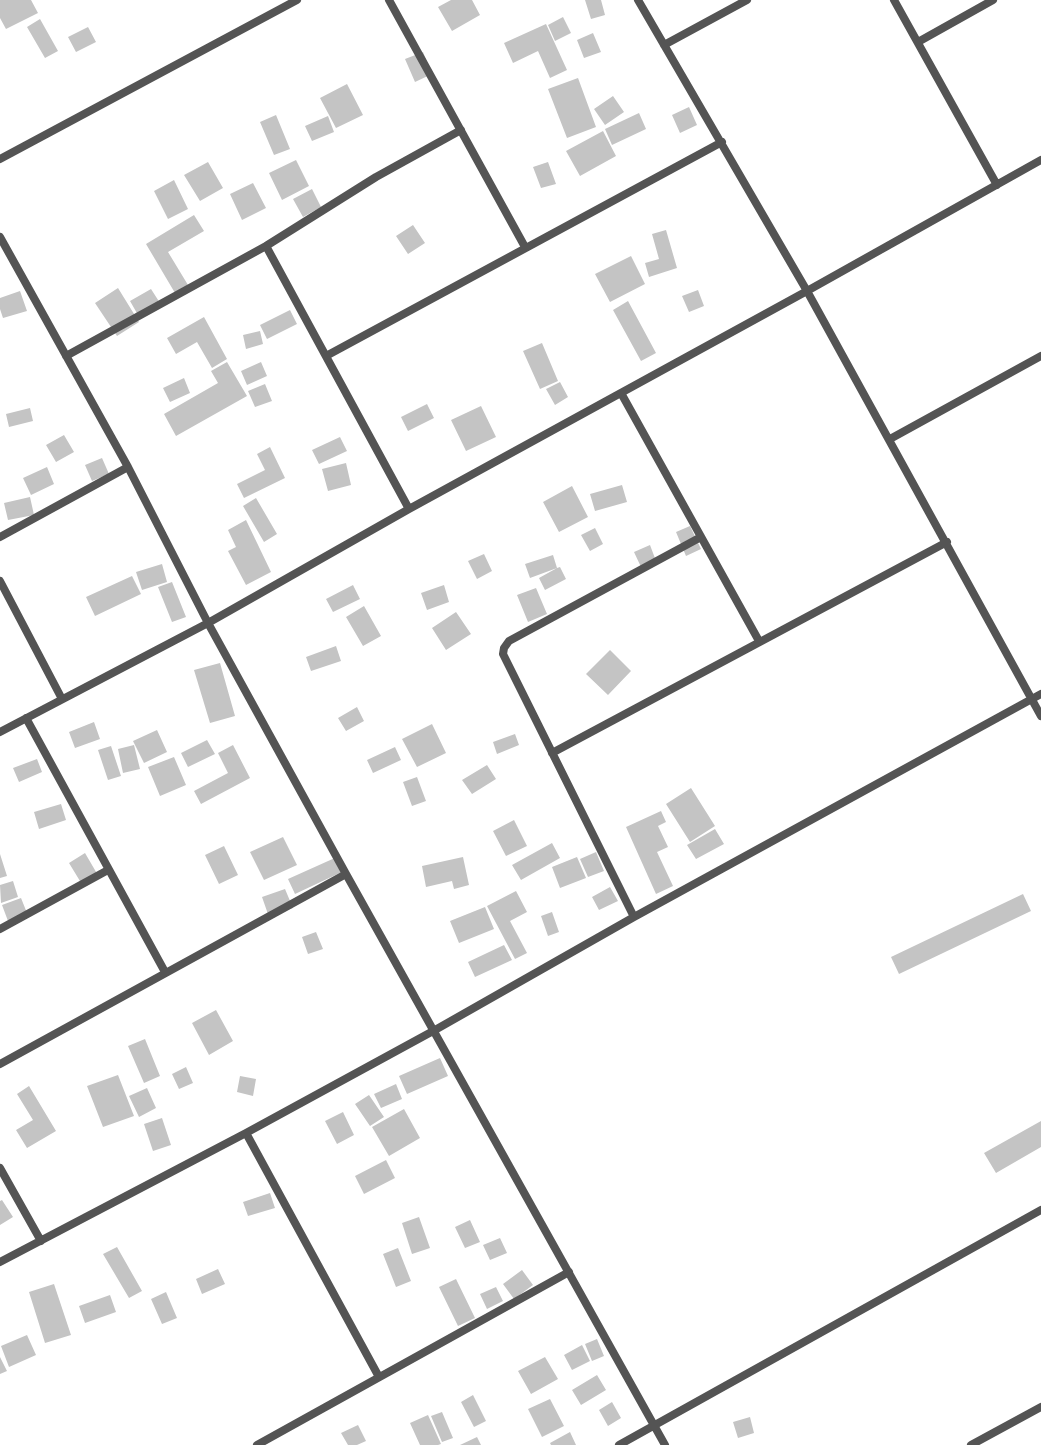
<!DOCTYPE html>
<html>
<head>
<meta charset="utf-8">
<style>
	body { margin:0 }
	canvas { display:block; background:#fff }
</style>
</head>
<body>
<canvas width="1041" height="1445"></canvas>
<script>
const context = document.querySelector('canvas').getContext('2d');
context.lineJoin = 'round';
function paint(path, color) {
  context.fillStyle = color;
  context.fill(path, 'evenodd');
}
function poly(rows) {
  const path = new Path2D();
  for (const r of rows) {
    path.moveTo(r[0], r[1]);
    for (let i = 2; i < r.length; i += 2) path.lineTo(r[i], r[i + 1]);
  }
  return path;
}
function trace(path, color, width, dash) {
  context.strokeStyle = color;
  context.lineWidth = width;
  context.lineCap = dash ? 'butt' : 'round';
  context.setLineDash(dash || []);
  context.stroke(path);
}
paint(poly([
	[0,0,31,0,38,13,6,29,0,18],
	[451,0,472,0,480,15,452,31,438,7],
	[585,0,601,0,605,15,591,19],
	[563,17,571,33,555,41,548,25],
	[40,19,58,51,45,58,27,27],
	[546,24,567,70,550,78,538,51,513,63,504,43],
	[88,27,96,42,76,52,68,37],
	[593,33,601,52,584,58,577,40],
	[423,52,432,74,415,82,405,59],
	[578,78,596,127,567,138,548,89],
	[347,84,363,115,336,128,320,98],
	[613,96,624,112,605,125,594,109],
	[689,107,697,125,680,133,672,115],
	[639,113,646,129,612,145,605,129],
	[276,115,290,149,274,155,260,122],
	[328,116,334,132,312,141,305,126],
	[603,131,616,156,580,176,566,151],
	[296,160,309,186,282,200,269,173],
	[208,162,223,188,200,201,184,175],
	[548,162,556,184,541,188,533,167],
	[174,180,188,209,168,219,154,191],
	[253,183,266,208,242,220,230,194],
	[312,189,321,207,303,217,293,199],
	[194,215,204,231,168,252,188,285,175,293,146,244],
	[413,225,425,243,408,254,396,236],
	[666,230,677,268,649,277,645,263,659,259,652,234],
	[631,256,645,284,610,302,595,274],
	[118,288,139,322,117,336,95,303],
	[151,289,160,303,138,315,130,301],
	[698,290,704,306,689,312,682,296],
	[20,291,27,311,3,318,0,309,0,298],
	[628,301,656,353,641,361,613,310],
	[290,310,297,324,267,339,260,325],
	[204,317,227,359,212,368,197,342,176,354,167,338],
	[260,331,263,344,246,349,243,335],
	[542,343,558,381,540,389,523,351],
	[227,362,247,396,176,436,164,414,218,383,211,371],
	[261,362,267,376,247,385,241,371],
	[184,378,190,393,170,402,163,388],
	[560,382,568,397,555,405,546,389],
	[265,384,272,401,255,407,248,391],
	[427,404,434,418,408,431,401,417],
	[481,406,496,437,466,451,451,420],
	[30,408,33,421,9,427,6,414],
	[64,435,74,452,56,462,46,445],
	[340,437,347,451,319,464,312,450],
	[270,447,285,478,244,498,237,484,265,470,257,454],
	[102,458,109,474,92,481,85,465],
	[346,463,351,485,328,491,322,469],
	[47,467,54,484,31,495,23,478],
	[622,485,627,502,595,511,590,494],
	[572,486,588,517,559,532,543,502],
	[30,497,34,515,8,520,4,503],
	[256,498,277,534,264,542,243,506],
	[246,520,271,572,246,585,228,551,236,547,228,530],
	[690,526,701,549,686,556,676,532],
	[595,528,603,544,590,551,581,535],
	[650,545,656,561,641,567,634,552],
	[484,554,492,571,477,579,468,561],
	[553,555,557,568,560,567,566,579,545,590,539,578,557,568,530,578,525,564],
	[162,564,167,582,142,590,136,572],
	[132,576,141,594,95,616,86,597],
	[172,582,186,617,172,622,158,587],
	[353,585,360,599,333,612,326,599],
	[444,585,449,602,427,610,421,593],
	[536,588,547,614,528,622,517,595],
	[364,606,381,636,363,646,346,617],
	[456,612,471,634,446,650,432,628],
	[336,646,341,661,311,671,306,657],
	[610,650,631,671,608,695,586,674],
	[220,663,235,716,210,723,194,670],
	[357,707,364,721,346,731,338,718],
	[94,722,100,739,75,748,69,732],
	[432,724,446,753,417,767,402,739],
	[157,730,167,752,144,763,133,741],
	[515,734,519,745,497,754,493,742],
	[207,740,215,754,188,767,181,753],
	[134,745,140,769,123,773,118,749],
	[233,745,250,778,201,804,194,791,228,773,218,753],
	[111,746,121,776,108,780,98,750],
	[395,747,401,760,373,773,367,760],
	[174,757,186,785,160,796,148,767],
	[37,759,42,772,19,782,13,768],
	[487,765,496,779,472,794,462,780],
	[417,777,426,801,412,806,403,782],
	[691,788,715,826,690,842,666,804],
	[61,804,66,820,39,829,34,812],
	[661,811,666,822,658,826,668,847,657,852,673,886,656,894,626,827],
	[514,820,527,846,506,856,493,831],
	[715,829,724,844,696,859,687,845],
	[283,837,297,865,264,880,250,852],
	[552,843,560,858,521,880,512,865],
	[224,846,238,875,219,884,205,855],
	[596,852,604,871,588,877,580,859],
	[85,853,99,877,83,886,69,863],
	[0,854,7,876,0,878],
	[337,857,344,871,295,894,288,879],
	[463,857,469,885,454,889,452,881,426,887,422,866],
	[577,857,586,878,560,888,552,867],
	[13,881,18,897,1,903,0,885],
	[610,887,618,901,599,910,592,897],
	[285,889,293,908,269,917,262,897],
	[516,891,527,912,510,921,527,953,515,959,487,906],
	[1023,894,1031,911,899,974,891,957],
	[21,898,27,913,8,921,2,905],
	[485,907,494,929,459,943,450,921],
	[552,912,559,932,548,936,541,916],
	[316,932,323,949,308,954,302,937],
	[504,945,512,960,475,977,468,962],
	[216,1010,233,1041,209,1055,192,1023],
	[145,1039,160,1076,144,1083,128,1046],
	[440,1058,448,1076,407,1094,399,1076],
	[186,1067,193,1083,179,1089,172,1074],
	[118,1075,134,1116,103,1127,87,1086],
	[240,1076,256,1079,253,1096,237,1092],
	[396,1084,402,1099,381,1108,374,1094],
	[29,1086,56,1131,27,1148,16,1130,33,1120,17,1094],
	[147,1088,156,1108,139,1117,129,1096],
	[369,1095,384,1117,370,1126,355,1104],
	[404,1109,420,1138,389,1156,372,1127],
	[343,1112,354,1135,337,1144,325,1121],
	[162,1118,171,1145,153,1151,144,1124],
	[1041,1121,1041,1147,996,1173,984,1153],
	[386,1160,395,1178,364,1194,355,1176],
	[270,1193,275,1208,248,1216,243,1202],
	[2,1200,13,1217,0,1225,0,1201],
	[419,1217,430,1248,412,1254,402,1223],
	[470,1220,480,1242,465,1248,455,1227],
	[500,1238,507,1253,490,1260,483,1245],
	[117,1247,142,1291,129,1298,103,1254],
	[398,1248,411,1281,396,1287,383,1254],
	[218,1269,225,1284,202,1294,196,1279],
	[522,1270,533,1285,514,1299,503,1284],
	[456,1279,475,1318,458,1326,439,1287],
	[54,1284,71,1335,45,1343,29,1292],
	[496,1287,503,1301,487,1309,480,1294],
	[166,1292,177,1318,162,1324,151,1299],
	[110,1295,116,1312,85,1323,79,1306],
	[27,1335,36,1355,9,1367,1,1346],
	[597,1339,604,1356,592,1361,585,1344],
	[582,1345,590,1361,572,1370,564,1355],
	[0,1357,7,1371,0,1374],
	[545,1357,558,1379,531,1394,518,1371],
	[597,1375,606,1390,581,1405,572,1390],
	[473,1395,486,1421,474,1427,461,1402],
	[550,1399,564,1426,542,1437,528,1409],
	[612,1402,621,1418,608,1426,599,1410],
	[442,1412,453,1438,442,1442,431,1416],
	[428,1415,441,1444,438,1445,420,1445,410,1423],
	[750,1417,754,1433,738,1438,733,1422],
	[358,1425,366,1441,357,1445,348,1445,341,1433],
	[570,1432,576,1445,551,1445,550,1443],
	[477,1437,481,1445,460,1445]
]), '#c4c4c4');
trace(poly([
	[389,0,525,247],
	[638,0,807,291,1041,716],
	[894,0,997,185],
	[918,42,993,0],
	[664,45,747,0],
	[0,159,297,0],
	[0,237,128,467,208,623,346,874,665,1445],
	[266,246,409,509],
	[66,356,266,246,376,177,461,130],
	[326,356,722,142],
	[621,393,759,641],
	[890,439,1041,356],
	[0,537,128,467],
	[0,581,62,699],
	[26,718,165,972],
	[0,732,208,623,409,509,807,291,1041,160],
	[552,753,947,542],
	[634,917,503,654,504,648,509,641,701,537],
	[0,929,108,870],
	[0,1064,346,874],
	[246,1133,379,1377],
	[0,1168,41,1241],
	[0,1262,246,1133,435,1030,634,917,1041,694],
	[257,1445,569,1272],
	[619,1445,1041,1210],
	[971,1445,1041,1407]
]), '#545454', 8);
</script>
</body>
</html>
